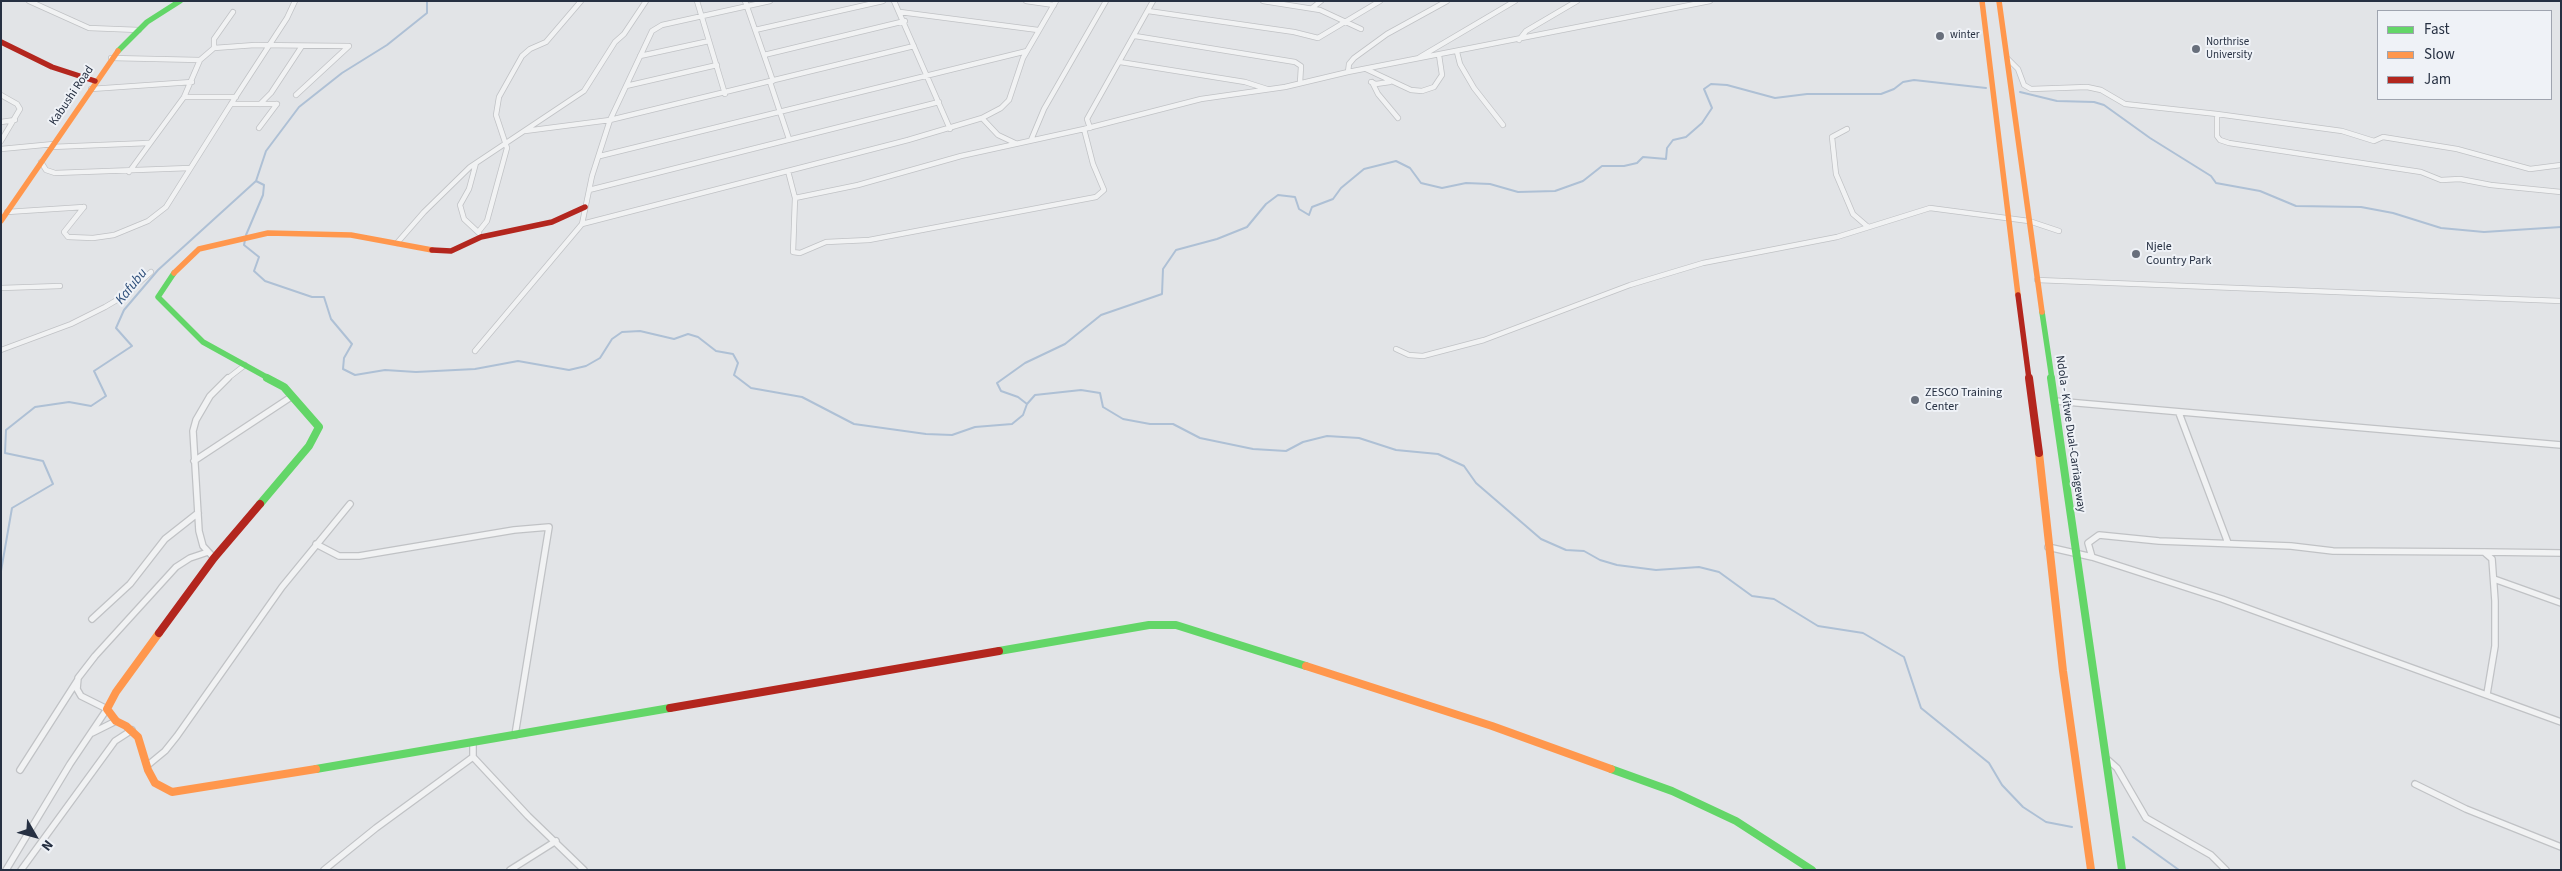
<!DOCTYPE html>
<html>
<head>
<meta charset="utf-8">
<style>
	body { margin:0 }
	#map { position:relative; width:2562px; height:871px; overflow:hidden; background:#e2e4e7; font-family:"Source Sans 3",sans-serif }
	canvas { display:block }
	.frame { position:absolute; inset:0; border:2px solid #263042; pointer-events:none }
	.legend { position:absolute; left:2377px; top:10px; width:175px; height:90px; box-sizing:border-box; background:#eff2f7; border:1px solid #9fa4af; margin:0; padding:6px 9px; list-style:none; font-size:15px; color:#263042 }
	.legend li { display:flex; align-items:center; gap:10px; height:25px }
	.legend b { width:25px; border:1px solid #9fa4af }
	.north { position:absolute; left:10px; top:811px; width:50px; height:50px; -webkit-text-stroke:4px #eff2f7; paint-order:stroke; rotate:128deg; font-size:14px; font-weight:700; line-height:20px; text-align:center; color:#263042 }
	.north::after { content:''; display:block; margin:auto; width:18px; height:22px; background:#263042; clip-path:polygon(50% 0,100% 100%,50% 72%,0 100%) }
</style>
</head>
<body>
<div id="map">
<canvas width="2562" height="871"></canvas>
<div class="frame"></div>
<ul class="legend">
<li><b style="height:6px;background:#63d668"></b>Fast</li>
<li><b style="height:6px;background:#ff974d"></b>Slow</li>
<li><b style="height:6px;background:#b3261e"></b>Jam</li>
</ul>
<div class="north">N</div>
</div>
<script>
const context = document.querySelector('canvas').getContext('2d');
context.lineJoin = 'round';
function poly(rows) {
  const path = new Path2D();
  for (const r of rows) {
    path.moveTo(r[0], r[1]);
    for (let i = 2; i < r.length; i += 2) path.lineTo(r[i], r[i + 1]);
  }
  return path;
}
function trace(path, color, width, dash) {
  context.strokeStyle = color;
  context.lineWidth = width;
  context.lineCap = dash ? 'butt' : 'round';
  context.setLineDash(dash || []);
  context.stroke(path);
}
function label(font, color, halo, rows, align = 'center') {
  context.font = font + ' "Source Sans 3",sans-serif';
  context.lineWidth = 4;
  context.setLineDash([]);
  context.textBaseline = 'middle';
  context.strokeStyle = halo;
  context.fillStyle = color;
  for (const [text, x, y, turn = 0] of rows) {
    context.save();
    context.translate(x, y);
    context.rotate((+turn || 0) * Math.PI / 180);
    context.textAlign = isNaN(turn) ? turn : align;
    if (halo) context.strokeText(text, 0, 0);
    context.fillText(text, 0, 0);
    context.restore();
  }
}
trace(poly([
	[2020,92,2057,101,2094,102,2104,105,2150,138,2211,176,2216,183,2260,191,2296,206,2361,207,2393,213,2441,228,2484,232,2561,227],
	[246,235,263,195,264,185,256,181],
	[245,240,244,245,259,257,254,271,265,281,312,297,324,297,331,319,352,344,344,358,343,369,355,375,385,370,416,372,475,369,518,361,569,370,586,366,600,358,612,339,622,332,640,331,674,339,688,334,698,337,716,351,733,354,738,363,734,375,751,388,802,397,854,424,926,434,952,435,975,427,1012,424,1023,415,1027,404,1035,395,1081,390,1100,393,1103,407,1123,419,1150,424,1173,424,1200,438,1253,449,1286,451,1303,442,1327,436,1359,438,1396,450,1438,454,1464,466,1476,483,1541,539,1566,550,1584,551,1600,560,1617,565,1656,570,1699,567,1719,572,1752,596,1774,599,1818,626,1863,633,1904,657,1921,708,1989,763,2002,785,2023,807,2046,822,2072,827],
	[1027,404,1018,397,1001,391,997,383,1025,363,1065,344,1101,315,1162,294,1163,269,1176,250,1217,239,1247,227,1266,204,1278,195,1295,197,1299,209,1309,215,1312,207,1333,199,1341,188,1364,169,1396,161,1410,168,1421,183,1442,188,1466,183,1490,184,1518,192,1555,191,1583,181,1602,166,1624,166,1637,163,1643,157,1666,159,1667,148,1673,140,1686,137,1702,123,1712,108,1704,89,1711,84,1727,85,1775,98,1807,94,1881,94,1894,89,1903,82,1914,80,1986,88],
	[1,571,12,508,53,484,43,461,5,453,6,430,35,407,69,402,91,406,106,396,94,371,132,346,116,328,124,310,158,270,256,181,266,151,299,107,342,73,387,45,427,13,427,1],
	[2133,837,2179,870]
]), '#aec0d5', 2);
const streetFar1 = poly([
	[29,1,89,28,139,30],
	[697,1,725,94],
	[745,1,773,81],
	[894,1,950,129],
	[1026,1,1054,5],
	[1263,1,1320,10,1361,29],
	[1312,8,1321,1],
	[1148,11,1294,32,1318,38,1380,1],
	[900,12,1038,30],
	[755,30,883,1],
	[1135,36,1295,62,1301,66,1300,83],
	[1519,40,1526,31,1577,1],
	[214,48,214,39,233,12],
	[1457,52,1460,64,1474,88,1503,125],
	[764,55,905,21],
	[640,56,709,41],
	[1420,57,1515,1],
	[111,58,200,60],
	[2008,59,2018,69,2024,85,2031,89,2087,87,2101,90,2125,104,2217,114,2217,136,2220,140,2229,143,2421,172,2441,180,2460,179,2491,185,2561,192],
	[1120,62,1245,82,1267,89],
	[1366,69,1411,90,1422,91,1434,87,1442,75,1439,55],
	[1348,72,1349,64,1354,58,1387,34,1447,1],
	[770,82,789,139],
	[1371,82,1376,84,1390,82],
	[1372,82,1378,94,1398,118],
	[626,86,717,65],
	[91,89,192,82],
	[1,95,17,104,20,109,1,141],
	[184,97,236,97],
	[260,104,271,93,302,46],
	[277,104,231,104,287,18,295,1],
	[2217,114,2342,131,2374,141,2383,137,2457,149,2530,169,2561,165],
	[982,118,998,135,1015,143],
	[1,122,15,120],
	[259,128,277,104],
	[1090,128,1087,119,1153,1],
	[1847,129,1832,137,1836,174,1853,214,1868,227],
	[525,131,610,120,914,46],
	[1031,140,1044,109,1106,1],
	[51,147,149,143],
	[1,149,54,144],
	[600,156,1027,51],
	[41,162,46,170,55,173,190,168],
	[476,163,469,189,460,205,464,219,479,233],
	[788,171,795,198,793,252,800,253,826,242,869,240,1096,197,1104,190,1093,164,1084,129],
	[129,172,184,97,200,60,214,48,255,45,349,46,296,95],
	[589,190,939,102],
	[795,198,858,185,961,156,1084,129,1201,99,1285,87,1348,72,1710,1],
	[84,207,64,232,68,237,93,238,114,235,148,221,166,207,231,104],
	[7,212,84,207],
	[582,224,908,140,982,118,1001,108,1009,100,1023,58,1056,1],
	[479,231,487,221,507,148,496,115,499,97,522,56,530,49,546,42,581,1],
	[397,243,424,212,470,167,584,91,615,42,624,34,646,1],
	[2037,280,2561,301],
	[1,288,60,286],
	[1396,349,1409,355,1423,356,1484,340,1630,285,1703,263,1837,237,1930,208,2029,221,2059,231],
	[1,350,71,324,105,307,122,297,151,272],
	[475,351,582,224,592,176,610,120,652,31,662,25,770,1],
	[227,379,245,365]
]);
const street = poly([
	[2055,401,2561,445],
	[2179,413,2228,543],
	[194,461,291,397],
	[316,544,339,556,359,556,514,530,549,527,515,735],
	[2048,547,2092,557,2222,599,2561,722],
	[2485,552,2561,553],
	[2092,557,2088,543,2099,535,2159,541,2291,546,2333,551,2484,552,2492,559,2495,601,2495,646,2487,694],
	[214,558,203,546,199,531,193,431,196,420,210,396,228,378],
	[2494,579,2561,603],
	[92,619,130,584,165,539,198,513],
	[92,733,116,721],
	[473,742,473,757,528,816,584,870],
	[2108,760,2117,768,2146,818,2211,855,2226,870],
	[148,765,165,751,177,736,282,587,350,504],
	[20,770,77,681],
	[2415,784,2466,809,2561,847],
	[6,870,70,764,107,709,81,696,77,689,78,678,95,656,176,567,190,558,208,552],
	[21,870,115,741,132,730],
	[324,870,376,828,473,757],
	[510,870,556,841]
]);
trace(streetFar1, '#c0c2c5', 6);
trace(street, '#c0c2c5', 8);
trace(streetFar1, '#f1f2f3', 4.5);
trace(street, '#f1f2f3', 5.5);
trace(poly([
	[118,51,147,22,180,1],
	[174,273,158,297,203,342,270,379],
	[2042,312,2052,379]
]), '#63d668', 5.5);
trace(poly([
	[2051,378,2122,870],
	[260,504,309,446,319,427,284,387,267,378],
	[999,651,1149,625,1176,625,1306,666],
	[316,769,670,708],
	[1611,769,1672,791,1736,821,1812,870]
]), '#63d668', 8);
trace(poly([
	[1982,1,2018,295],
	[1999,1,2042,312],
	[1,221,118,51],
	[174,273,199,249,268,233,351,235,432,250]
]), '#ff974d', 5.5);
trace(poly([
	[2039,453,2063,671,2091,870],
	[159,633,116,692,107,709,116,721,126,726,138,737,148,770,155,783,172,792,316,769],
	[1306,666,1492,726,1611,769]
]), '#ff974d', 8);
trace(poly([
	[1,42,52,67,95,81],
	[432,250,451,251,481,237,552,222,585,207],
	[2018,295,2029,379]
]), '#b3261e', 5.5);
trace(poly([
	[2029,378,2039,453],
	[159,633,214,558,260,504],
	[670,708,999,651]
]), '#b3261e', 8);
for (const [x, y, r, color] of [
	[1940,36,5,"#686f7c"],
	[2196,49,5,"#686f7c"],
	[2136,254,5,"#686f7c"],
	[1915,400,5,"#686f7c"]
]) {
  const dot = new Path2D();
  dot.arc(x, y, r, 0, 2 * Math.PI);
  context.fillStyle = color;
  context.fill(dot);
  trace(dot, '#eff2f7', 2);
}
label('11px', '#263042', '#eff2f7', [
	["winter",1950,36],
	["Northrise",2206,43],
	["University",2206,56]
], 'left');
label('12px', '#263042', '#eff2f7', [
	["Kabushi Road",72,96,-56],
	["Ndola - Kitwe Dual-Carriageway",2070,434,82]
]);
label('12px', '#263042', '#eff2f7', [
	["Njele",2146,247],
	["Country Park",2146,261],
	["ZESCO Training",1925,393],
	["Center",1925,407]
], 'left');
label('italic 14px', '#2d4e79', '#eff2f7', [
	["Kafubu",132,287,-51]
]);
</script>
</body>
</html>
